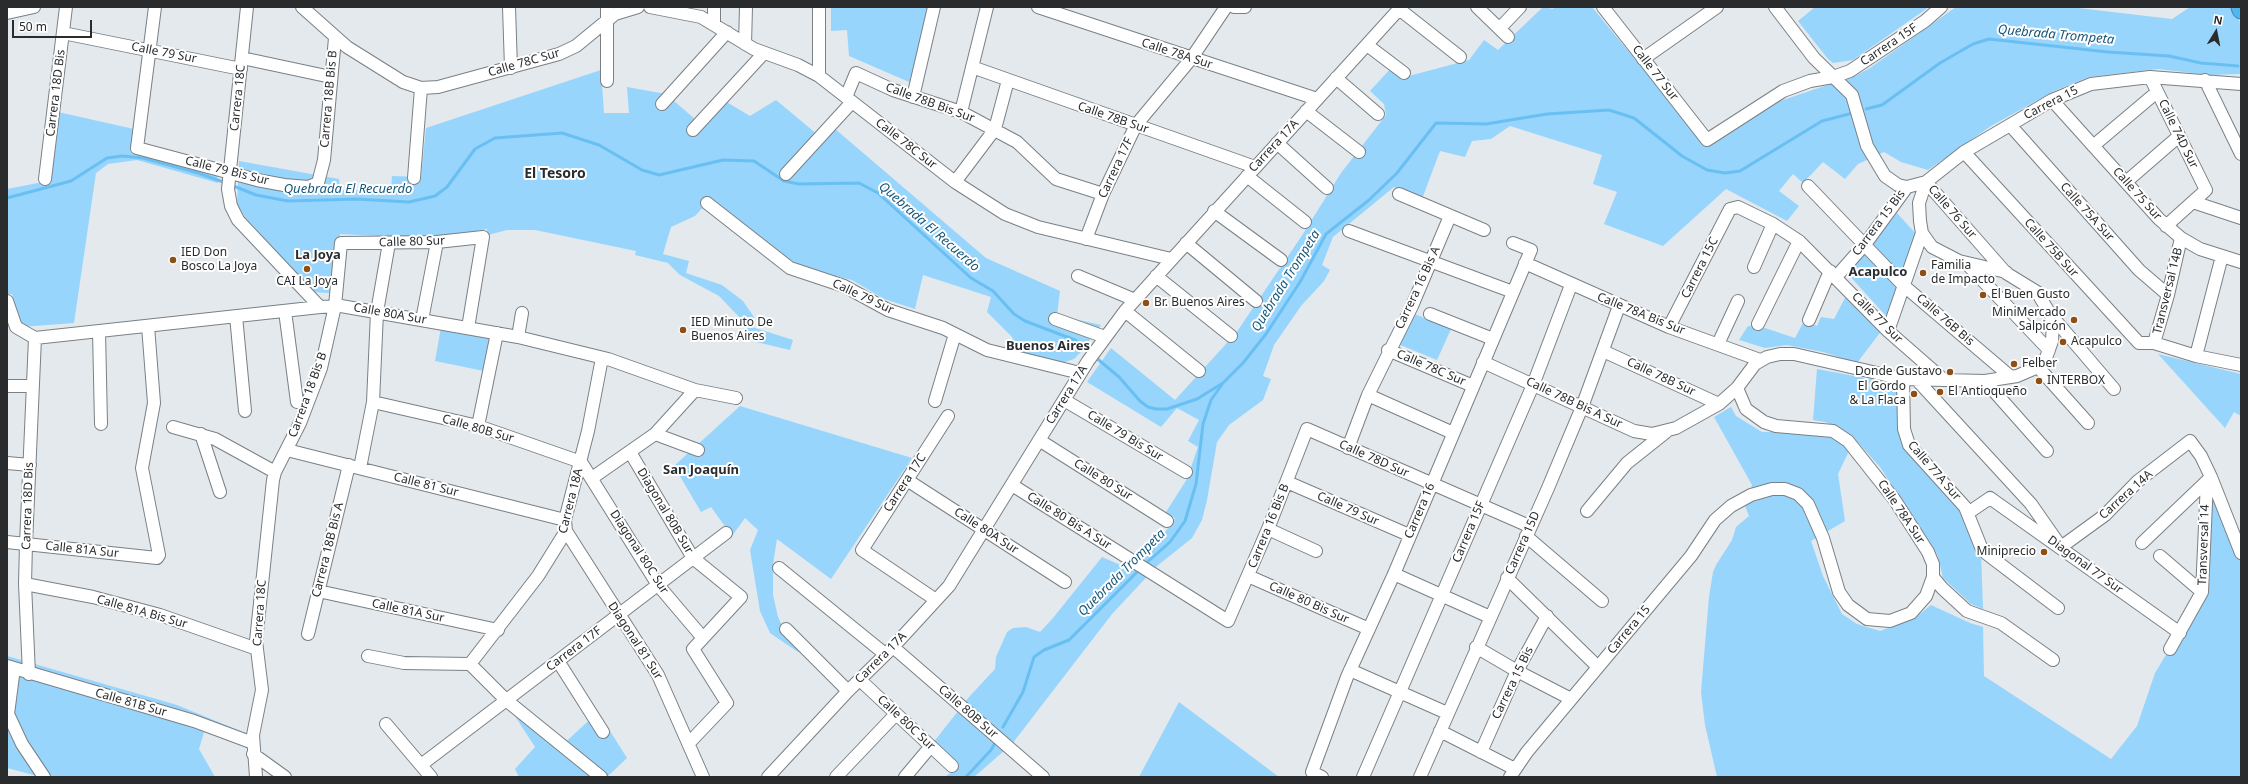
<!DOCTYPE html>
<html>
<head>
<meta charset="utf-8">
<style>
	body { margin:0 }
	#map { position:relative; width:2248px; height:784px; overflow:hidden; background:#e3e9ed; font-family:"Noto Sans",sans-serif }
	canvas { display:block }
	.frame { position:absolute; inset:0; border:8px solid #292b2c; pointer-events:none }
	.north { position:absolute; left:2196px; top:12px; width:40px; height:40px; -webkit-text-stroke:3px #fff; paint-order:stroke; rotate:10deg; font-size:11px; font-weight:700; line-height:16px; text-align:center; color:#292b2c }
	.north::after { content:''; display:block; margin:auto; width:14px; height:18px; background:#292b2c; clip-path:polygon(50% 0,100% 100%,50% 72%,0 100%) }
	.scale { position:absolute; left:12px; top:20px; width:80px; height:18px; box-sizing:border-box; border:2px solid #292b2c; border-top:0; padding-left:5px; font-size:12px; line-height:14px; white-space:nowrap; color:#292b2c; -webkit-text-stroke:3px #fff; paint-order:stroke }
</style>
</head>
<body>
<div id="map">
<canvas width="2248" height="784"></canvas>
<div class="frame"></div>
<div class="north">N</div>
<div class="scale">50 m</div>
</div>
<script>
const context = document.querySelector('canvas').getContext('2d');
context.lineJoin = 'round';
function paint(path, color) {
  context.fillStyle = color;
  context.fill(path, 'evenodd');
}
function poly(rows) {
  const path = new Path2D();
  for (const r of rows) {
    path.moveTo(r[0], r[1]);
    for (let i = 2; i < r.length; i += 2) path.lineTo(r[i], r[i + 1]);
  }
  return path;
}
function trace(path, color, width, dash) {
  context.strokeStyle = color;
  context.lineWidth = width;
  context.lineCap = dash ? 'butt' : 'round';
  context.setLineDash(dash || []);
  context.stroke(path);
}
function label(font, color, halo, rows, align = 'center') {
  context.font = font + ' "Noto Sans",sans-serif';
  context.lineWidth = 4;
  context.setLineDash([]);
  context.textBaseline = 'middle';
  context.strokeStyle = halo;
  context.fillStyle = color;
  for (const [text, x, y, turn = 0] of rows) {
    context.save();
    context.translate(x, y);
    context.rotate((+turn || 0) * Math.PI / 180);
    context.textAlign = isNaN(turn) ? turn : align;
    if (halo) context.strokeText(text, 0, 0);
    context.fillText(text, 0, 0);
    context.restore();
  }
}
paint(poly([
	[831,7,929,7,916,85,849,56,847,30,831,31],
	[1543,7,1553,9,1554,7,1592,7,1704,143,1780,101,1857,75,1870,68,1956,7,2070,7,2172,19,2190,7,2235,7,2241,26,2241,74,2209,75,2158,69,2089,77,2054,91,1991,126,1928,170,1901,162,1884,152,1858,164,1845,179,1823,162,1803,183,1793,174,1779,191,1799,206,1787,221,1726,189,1663,246,1604,224,1617,192,1593,184,1602,155,1510,126,1491,139,1472,141,1465,157,1440,151,1422,199,1394,187,1333,237,1322,265,1330,270,1324,281,1301,306,1274,345,1263,376,1271,379,1263,400,1229,425,1217,442,1207,500,1202,520,1192,538,1157,566,1112,614,1012,744,974,777,945,777,959,766,933,743,969,697,995,669,996,657,1007,632,1013,628,1026,627,1040,632,1053,618,1102,557,1125,567,1138,555,1159,541,1175,518,1166,512,1187,479,1198,447,1188,441,1199,420,1177,408,1161,427,1087,382,1111,348,1175,400,1236,333,1301,237,1341,173,1386,115,1384,104,1370,91,1392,67,1405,77,1469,60,1484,40,1498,50],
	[1815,7,1929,7,1853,60,1833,63,1828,59,1798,21],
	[601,70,604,113,629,113,627,87,666,94,703,126,725,101,750,116,776,100,824,140,834,128,986,258,1060,291,1057,315,1101,325,1081,352,1074,359,1062,363,1003,348,1013,338,987,312,991,297,923,275,915,309,884,299,852,280,813,271,792,261,709,201,695,216,671,227,663,254,689,261,686,273,722,285,743,301,754,317,752,327,793,340,790,350,752,341,741,319,719,296,680,275,668,263,635,255,636,251,535,230,507,230,488,235,487,229,448,236,403,237,340,234,329,293,314,292,245,217,237,204,239,161,339,179,340,190,391,190,392,176,421,177,426,128],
	[58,112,134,129,135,153,217,175,218,183,137,160,108,164,96,173,74,323,20,327,12,294,7,294,7,189,48,181],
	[1897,213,1916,234,1886,316,1847,273],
	[1847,294,1882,330,1857,363,1823,352,1787,345,1765,348,1739,340,1748,326,1762,327,1795,338,1804,321,1817,326,1821,317,1834,319],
	[1412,313,1451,329,1437,360,1398,344],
	[441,327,491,337,484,371,435,361],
	[2158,354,2241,374,2241,416,2234,412,2225,428],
	[1817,369,1897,384,1897,412,1901,441,1960,508,1981,551,1983,609,1971,604,1943,578,1938,556,1933,547,1880,467,1854,438,1840,428,1825,422,1813,420],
	[740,406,912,458,831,579,777,539,773,564,773,595,778,617,783,628,802,647,798,652,770,633,760,611,750,550,758,530,745,518,732,536,711,507,701,512,674,466],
	[1731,407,1736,416,1762,432,1792,432,1833,437,1844,443,1849,451,1838,474,1845,521,1811,541,1823,576,1842,614,1857,624,1880,631,1915,618,1931,605,1970,623,1983,627,1984,676,2111,759,2137,726,2155,673,2205,590,2206,491,2213,491,2241,549,2241,777,1717,777,1705,725,1701,692,1709,597,1713,572,1716,565,1732,540,1736,527,1749,516,1745,506,1752,485,1714,417],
	[7,656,177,705,245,733,242,745,205,729,199,749,215,777,41,777,7,768],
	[1179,702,1279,777,1139,777],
	[511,710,557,750,598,712,627,758,607,777,519,777,515,769,535,747]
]), '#97d5fd');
trace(poly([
	[1866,109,1882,105,1940,63,1973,44,1989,39,2108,52,2169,56,2201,63,2238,66],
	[231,185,256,195,288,201,356,199,409,202,435,196,447,187,475,149,495,138,562,133,599,145,642,170,659,175,723,160,754,161,784,181,799,184,859,183,878,193,971,278,993,291,1014,314,1025,321,1075,340,1090,353],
	[7,198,71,181,107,158,122,156,143,158,198,173,226,183],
	[1094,356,1119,377,1140,401,1148,407,1156,409,1167,409,1197,399,1223,383],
	[1144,565,1170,542,1185,521,1196,484,1203,424,1211,400,1223,383,1243,363,1266,334,1300,282,1326,234,1369,200,1397,173,1436,123,1486,124,1547,114,1609,110,1634,118,1682,156,1707,170,1725,173,1740,171,1822,121,1853,113],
	[1003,727,1023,692,1034,657,1044,650,1069,640,1140,569],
	[966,777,991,750,996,741]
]), '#6abff2', 3);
const minor = poly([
	[155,7,137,148,257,180,284,185,308,187,318,183,324,160,335,38],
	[247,7,228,189,231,206,238,220,320,307],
	[302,7,347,47,403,82,421,88,438,87,559,54,576,46,615,14,638,7],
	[509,7,511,68],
	[650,7,701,17,754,49,798,65,819,76,955,182,1005,214,1038,227,1171,259],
	[819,7,819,76],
	[1038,7,1317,99],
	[1234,7,1245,7],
	[1477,7,1508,37],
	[1603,7,1707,140,1783,91,1810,81,1833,77,1850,71,1925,21,1941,7],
	[1775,7,1814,58,1852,95,1867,146,1885,176,1898,185,1907,187,1926,182,1964,152,2010,125,2052,100,2091,84,2150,77,2241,84],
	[1399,9,1460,57],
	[7,13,34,7],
	[714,23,714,7],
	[1500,28,1520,7],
	[63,33,241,69],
	[745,44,746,7],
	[1367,45,1404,73],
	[242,58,331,77],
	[1643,59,1717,7],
	[972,67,1255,167],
	[2150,77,2206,190,2166,226],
	[1336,78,1378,114],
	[2205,80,2241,154],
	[607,81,607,7],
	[846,97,856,73,893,90,961,112,1017,142,1056,179,1103,194],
	[913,97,934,7],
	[2052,100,2159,219,2181,238,2200,249,2241,262],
	[662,104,727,32],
	[1306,111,1359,152],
	[961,112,987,7],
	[2010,125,2139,270,2168,295],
	[693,130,764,53],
	[1277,143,1327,188],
	[2093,146,2157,92],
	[1964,152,2139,343,2154,343,2196,356,2241,365],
	[786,174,852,102],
	[1247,176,1305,222],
	[414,178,421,88],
	[45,179,66,7],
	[955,182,995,129,1008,80],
	[1926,182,2006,273,2037,292,2050,314,2114,389],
	[1926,182,1919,203,1920,221,1922,233,1932,247,1959,261,2006,272],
	[2126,182,2179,136],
	[1808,186,1903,285,2011,377],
	[1399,194,1484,230],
	[2193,202,2241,218],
	[707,203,790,268,844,286,888,310,943,328,987,350,1080,373],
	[1214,211,1281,260],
	[1349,231,1513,292],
	[1086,239,1103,194,1136,125,1191,59,1226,7],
	[1186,243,1256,301],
	[1525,263,1669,327,1760,360],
	[1967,264,2049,350],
	[1754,267,1773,224],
	[1078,276,1135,300],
	[1156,276,1231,336],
	[1836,277,1866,243,1907,187],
	[7,301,16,327,35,338,320,307,341,306,518,337,608,359,695,390,736,398],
	[285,311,297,402],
	[1125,311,1199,371],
	[1430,314,1493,339],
	[236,316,245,411],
	[1055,319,1105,337],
	[422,320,437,242],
	[1809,320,1830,271],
	[1758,324,1799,241],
	[1669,327,1730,209,1738,207,1773,224,1799,241,1888,331,1944,380],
	[99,331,101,424],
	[1888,331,1922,233],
	[518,337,522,313],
	[2154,343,2168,295,2181,238],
	[1718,344,1738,301],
	[1388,350,1473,386],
	[1603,351,1719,404],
	[2196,356,2222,256],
	[602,358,588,431,565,520,566,531,658,675,703,777],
	[1483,362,1634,431,1652,434,1676,428,1719,404,1737,388,1755,364,1767,357,1780,354,1794,354,1903,379,1985,381,2017,376,2038,367,2046,358,2052,341,2053,322,2050,314],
	[2038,367,2088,423],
	[1903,379,1904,429,1909,445,1965,507,1981,547,1987,554,2058,608],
	[1917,380,2031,504,2061,547,2105,515,2138,481,2190,441,2201,456,2211,477,2241,553],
	[1985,381,2047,451],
	[7,386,33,386],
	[1737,388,1746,409,1764,422,1776,426,1833,431,1848,441,1894,499,1928,552,1933,564,1933,577,1942,588,1967,611,2001,623,2053,660],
	[1368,395,1453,433],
	[1064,400,1186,472],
	[935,401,955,334],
	[373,402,478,426,581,462,658,585,703,638],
	[478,426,497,333],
	[173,427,215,439,275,472],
	[201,434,220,492],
	[655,434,698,450],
	[1039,440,1167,521],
	[1348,448,1368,395,1412,306,1450,216],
	[287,450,565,520],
	[630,452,693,558,741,597,693,649,727,703,689,743],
	[7,463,30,465],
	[360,468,373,402,377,312,389,243],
	[592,478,655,434,695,390],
	[907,480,1065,582],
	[1287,482,1409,535],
	[1012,485,1228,621,1268,529,1307,429,1529,526],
	[1587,511,1627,463,1666,432],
	[1968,513,1990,498,2180,633],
	[1268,529,1316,551],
	[1526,536,1602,601],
	[7,542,157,558,159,555,142,468,154,403,148,326],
	[2142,543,2209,479],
	[2160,556,2202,592],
	[779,568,885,654],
	[1394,574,1490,617],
	[1248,576,1369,629],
	[1507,578,1598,667],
	[25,584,93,597,160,615,257,649],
	[318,591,498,630],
	[936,600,862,550,948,416],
	[786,629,848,691],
	[308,634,349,465],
	[893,647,1043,777],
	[1476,647,1517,671,1571,699],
	[2170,649,2202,592,2207,481],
	[368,656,404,663,470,664,506,700,601,777],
	[558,661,603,732],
	[470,664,538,576,566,531],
	[7,666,194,721,253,743],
	[14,668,8,714,22,744,44,777],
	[1350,670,1447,713],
	[29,674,25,584,26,544,35,338],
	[860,680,952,766],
	[386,724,431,777],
	[1440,731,1515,769],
	[1481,752,1517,671,1547,616],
	[253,754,285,777],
	[421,765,726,533],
	[256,777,253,735,262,690,256,641,273,480,275,472,300,423,321,368,335,306,341,243,437,242,483,237,468,328],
	[768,777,848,691,893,647,949,586,1088,361,1125,311,1401,7],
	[836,777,896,714],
	[905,777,931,746],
	[1322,777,1312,772,1347,677,1394,574,1531,250,1513,243],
	[1363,777,1533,385,1571,285],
	[1420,777,1548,488,1582,407,1619,306],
	[1510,777,1527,752,1691,556,1715,520,1731,506,1751,495,1772,489,1785,489,1798,494,1808,504,1823,538,1839,592,1848,605,1867,619,1890,621,1911,613,1926,596,1933,577]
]);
const highway = poly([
	[2240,7,2241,10]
]);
trace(minor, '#7a8084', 14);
trace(highway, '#4385ab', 19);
trace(minor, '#fff', 12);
trace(highway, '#51b6f0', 17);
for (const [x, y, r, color] of [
	[173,260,4,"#8e4f15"],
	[307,269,4,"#8e4f15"],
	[1923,273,4,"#8e4f15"],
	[1983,295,4,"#8e4f15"],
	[1146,303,4,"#8e4f15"],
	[2074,320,4,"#8e4f15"],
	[683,330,4,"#8e4f15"],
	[2063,342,4,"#8e4f15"],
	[2014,364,4,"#8e4f15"],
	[1950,372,4,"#8e4f15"],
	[2039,381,4,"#8e4f15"],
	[1940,392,4,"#8e4f15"],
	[1914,394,4,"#8e4f15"],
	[2044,552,4,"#8e4f15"]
]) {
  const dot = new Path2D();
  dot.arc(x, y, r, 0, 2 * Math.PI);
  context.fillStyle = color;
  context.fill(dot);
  trace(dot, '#fff', 1.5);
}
label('12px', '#292b2c', '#fff', [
	["Carrera 15F",1889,45,-34],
	["Calle 79 Sur",164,53,11],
	["Calle 78A Sur",1177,54,18],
	["Calle 78C Sur",524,63,-16],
	["Calle 77 Sur",1655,73,52],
	["Carrera 18D Bis",56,93,-83],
	["Carrera 18C",238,98,-84],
	["Carrera 18B Bis B",329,99,-85],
	["Calle 78B Bis Sur",930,103,20],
	["Carrera 15",2051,103,-27],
	["Calle 78B Sur",1113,118,19],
	["Calle 74D Sur",2178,134,64],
	["Calle 78C Sur",906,144,38],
	["Carrera 17A",1274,146,-47],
	["Carrera 17F",1116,168,-65],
	["Calle 79 Bis Sur",227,171,14],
	["Calle 75 Sur",2137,194,48],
	["Calle 76 Sur",1952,212,49],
	["Calle 75A Sur",2087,212,48],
	["Carrera 15 Bis",1879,223,-53],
	["Calle 80 Sur",412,242,-2],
	["Calle 75B Sur",2051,248,48],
	["Carrera 15C",1700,268,-63],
	["Carrera 16 Bis A",1418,288,-65],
	["Transversal 14B",2168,291,-76],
	["Calle 79 Sur",863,297,25],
	["Calle 80A Sur",390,314,10],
	["Calle 78A Bis Sur",1641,314,22],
	["Calle 77 Sur",1877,318,45],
	["Calle 76B Bis",1945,320,41],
	["Calle 78C Sur",1431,368,23],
	["Calle 78B Sur",1661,377,25],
	["Carrera 18 Bis B",308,395,-70],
	["Carrera 17A",1067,395,-58],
	["Calle 78B Bis A Sur",1574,403,25],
	["Calle 80B Sur",478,429,16],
	["Calle 79 Bis Sur",1125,436,31],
	["Calle 78D Sur",1374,459,24],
	["Calle 77A Sur",1934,471,49],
	["Calle 80 Sur",1103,480,32],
	["Carrera 17C",905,483,-57],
	["Calle 81 Sur",426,485,14],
	["Carrera 14A",2126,495,-42],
	["Carrera 18A",571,501,-76],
	["Carrera 18D Bis",28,506,-88],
	["Calle 79 Sur",1348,509,24],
	["Diagonal 80B Sur",665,511,59],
	["Carrera 16",1420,511,-67],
	["Calle 78A Sur",1901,512,56],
	["Calle 80 Bis A Sur",1069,521,32],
	["Carrera 16 Bis B",1269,526,-68],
	["Calle 80A Sur",986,531,33],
	["Carrera 15F",1469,532,-67],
	["Carrera 15D",1523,543,-66],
	["Transversal 14",2204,545,-88],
	["Calle 81A Sur",82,550,6],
	["Carrera 18B Bis A",328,550,-76],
	["Diagonal 80C Sur",639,552,57],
	["Diagonal 77 Sur",2085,565,36],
	["Calle 80 Bis Sur",1309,603,24],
	["Calle 81A Sur",408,611,12],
	["Calle 81A Bis Sur",142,612,16],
	["Carrera 18C",260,613,-86],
	["Carrera 15",1629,630,-50],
	["Diagonal 81 Sur",635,641,57],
	["Carrera 17F",574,649,-37],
	["Carrera 17A",881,658,-45],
	["Carrera 15 Bis",1513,683,-64],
	["Calle 81B Sur",131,703,16],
	["Calle 80B Sur",968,712,41],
	["Calle 80C Sur",906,723,43]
]);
label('12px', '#292b2c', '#fff', [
	["IED Don",181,253],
	["Bosco La Joya",181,267],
	["Familia",1931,266],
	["de Impacto",1931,280],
	["CAI La Joya",307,282,"center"],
	["El Buen Gusto",1991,295],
	["Br. Buenos Aires",1154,303],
	["MiniMercado",2066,313,"right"],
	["Salpicón",2066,327,"right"],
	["IED Minuto De",691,323],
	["Buenos Aires",691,337],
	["Acapulco",2071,342],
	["Felber",2022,364],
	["Donde Gustavo",1942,372,"right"],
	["INTERBOX",2047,381],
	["El Gordo",1906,387,"right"],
	["& La Flaca",1906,401,"right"],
	["El Antioqueño",1948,392],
	["Miniprecio",2036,552,"right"]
], 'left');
label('italic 13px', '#17577a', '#fff', [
	["Quebrada Trompeta",2056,35,5],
	["Quebrada El Recuerdo",348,189],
	["Quebrada El Recuerdo",929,227,41],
	["Quebrada Trompeta",1286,281,-58],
	["Quebrada Trompeta",1122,573,-45]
]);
label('bold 13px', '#292d31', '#fff', [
	["La Joya",318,255],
	["Acapulco",1878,272],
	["Buenos Aires",1048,346],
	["San Joaquín",701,470]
]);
label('bold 14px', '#292d31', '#fff', [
	["El Tesoro",555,174]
]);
</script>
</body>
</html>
